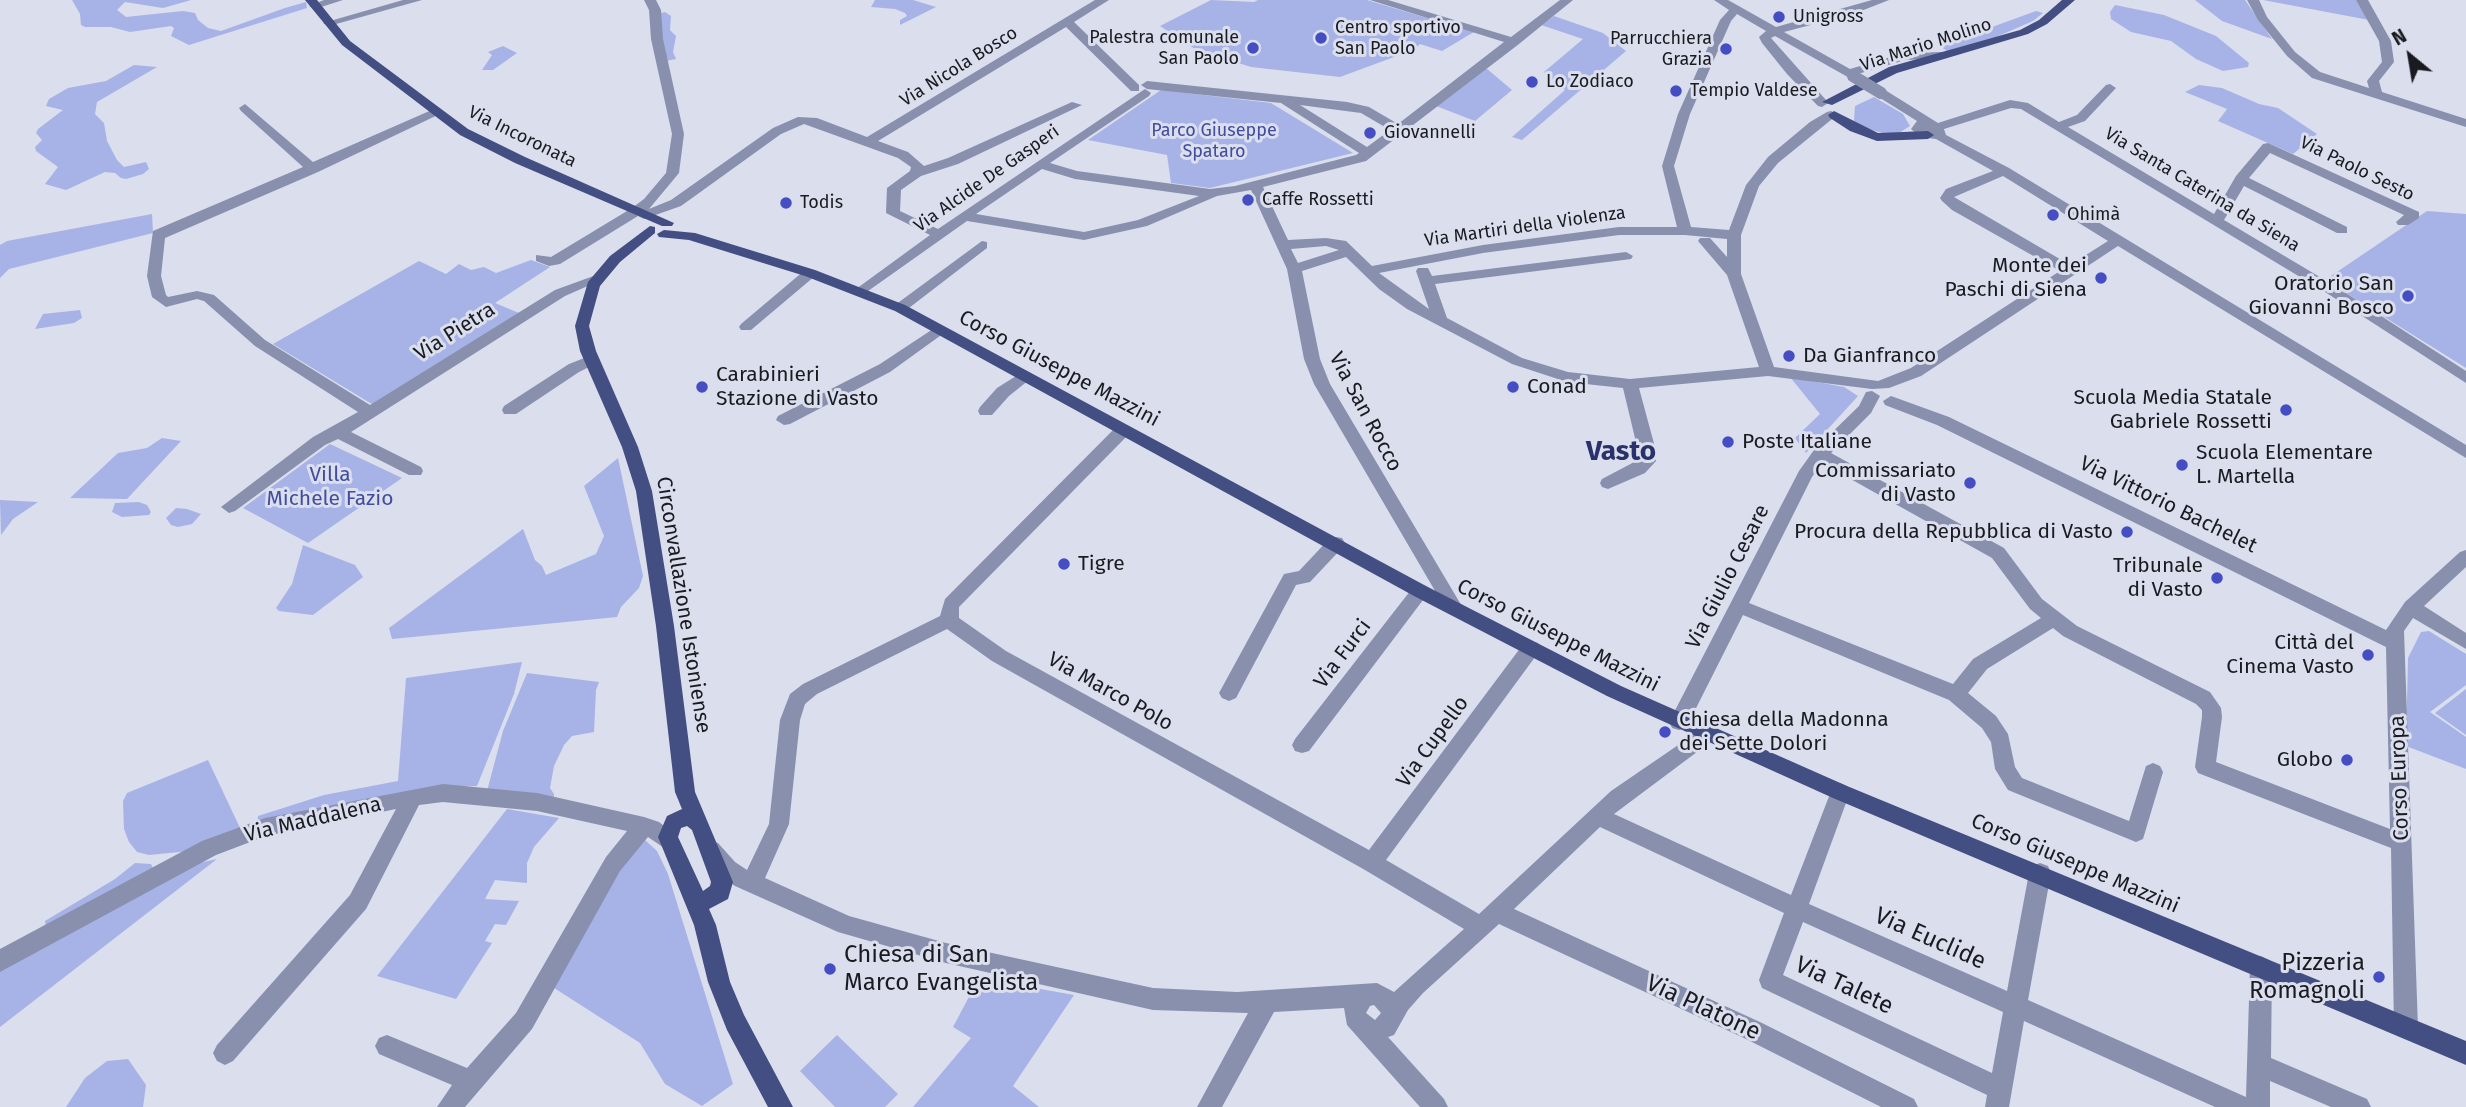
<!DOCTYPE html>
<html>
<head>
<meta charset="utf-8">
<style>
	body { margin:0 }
	#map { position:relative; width:2466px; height:1107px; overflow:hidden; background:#dadeed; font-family:"Fira Sans",sans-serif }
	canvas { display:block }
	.north { position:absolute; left:2375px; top:21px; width:70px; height:70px; -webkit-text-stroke:5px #dadeed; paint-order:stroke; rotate:330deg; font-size:19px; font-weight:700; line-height:28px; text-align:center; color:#1a1b21 }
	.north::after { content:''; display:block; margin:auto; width:24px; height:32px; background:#1a1b21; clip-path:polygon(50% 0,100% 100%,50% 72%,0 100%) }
</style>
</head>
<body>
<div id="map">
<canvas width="2466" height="1107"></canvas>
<div class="north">N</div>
</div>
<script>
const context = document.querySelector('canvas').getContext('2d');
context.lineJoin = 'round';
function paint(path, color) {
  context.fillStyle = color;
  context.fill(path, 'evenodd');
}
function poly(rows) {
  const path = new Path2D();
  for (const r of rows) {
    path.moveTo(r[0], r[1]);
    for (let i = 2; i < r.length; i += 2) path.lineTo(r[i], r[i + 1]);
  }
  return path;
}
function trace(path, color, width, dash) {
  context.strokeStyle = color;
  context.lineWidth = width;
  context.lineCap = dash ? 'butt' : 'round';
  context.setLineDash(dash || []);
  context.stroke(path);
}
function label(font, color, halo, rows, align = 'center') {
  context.font = font + ' "Fira Sans",sans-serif';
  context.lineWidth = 6;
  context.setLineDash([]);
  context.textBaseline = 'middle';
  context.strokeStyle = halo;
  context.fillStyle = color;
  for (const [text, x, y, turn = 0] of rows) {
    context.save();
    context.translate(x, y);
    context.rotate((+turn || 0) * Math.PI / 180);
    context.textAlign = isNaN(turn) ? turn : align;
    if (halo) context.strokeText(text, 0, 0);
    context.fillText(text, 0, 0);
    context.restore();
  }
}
paint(poly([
	[72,0,191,0,163,8,125,2,117,10,126,17,183,11,195,13,198,20,208,28,221,31,285,8,306,2,307,8,189,45,171,36,174,28,171,26,130,32,111,27,85,27,81,25,80,14],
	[875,0,913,0,936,7,900,25,900,20,907,16,905,13,895,9,871,7],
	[1211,0,1254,2,1258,0,1367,0,1474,32,1442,51,1420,44,1413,50,1340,77,1251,67,1195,49,1160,26],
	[2195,0,2245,0,2272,39,2222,21],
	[2263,0,2356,0,2369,20],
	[2115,5,2164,15,2216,36,2249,63,2248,67,2223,71,2196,59,2171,41,2131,32,2111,19,2110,12],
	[2036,11,2043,13,2033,21,1996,37,1947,51,1940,46],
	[665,12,671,16,670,30,676,36,673,52,676,59,666,61,658,14],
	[1554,16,1603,33,1626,51,1522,140,1512,137,1565,90,1544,72,1583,39,1541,25],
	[503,46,517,53,493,70,482,70,492,55,488,52],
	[134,65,157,67,97,102,95,114,104,123,107,141,117,160,124,167,146,162,149,169,143,174,126,179,121,178,115,173,105,172,66,190,45,184,58,167,36,151,35,147,42,140,36,133,38,129,63,110,46,106,49,99,68,88,106,81],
	[1486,68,1512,90,1475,121,1436,106],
	[2199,85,2222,88,2259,104,2278,108,2317,134,2293,154,2218,121,2227,109,2185,92],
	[1161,90,1271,103,1353,153,1210,188,1171,183,1167,155,1088,140],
	[1874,97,1903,114,1910,126,1899,133,1883,133,1865,128,1854,121,1855,106],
	[2427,211,2466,214,2466,368,2325,280],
	[152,214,153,233,9,269,0,278,0,245,7,241],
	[531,260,550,267,495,303,519,313,375,406,273,344,419,261,446,274,459,264,471,270,484,267,496,273],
	[80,310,82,318,74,323,35,329,43,314],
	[1790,377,1844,387,1858,396,1806,453,1795,438,1820,414],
	[162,438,181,441,127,499,70,498,118,453,147,448],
	[330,444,402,478,308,543,243,508],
	[618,458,643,576,639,588,621,607,617,617,392,639,389,628,523,529,535,560,542,566,546,575,596,554,604,536,584,486],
	[0,500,38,502,13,519,1,535],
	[139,502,147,505,151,512,149,515,122,517,112,512,115,503],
	[176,508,187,509,201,514,192,524,178,527,171,525,166,518],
	[303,545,355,565,363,577,313,615,279,611,276,608,292,584],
	[2429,631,2466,654,2466,685,2430,712,2466,737,2466,769,2406,746,2408,658,2421,632],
	[522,662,514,694,477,786,443,787,257,825,258,816,324,795,398,781,406,678],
	[527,673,599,682,596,690,594,732,572,736,564,745,554,766,550,788,554,794,554,801,487,791,503,731],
	[2466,689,2466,735,2435,713],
	[208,760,241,830,190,851,149,855,137,852,129,842,124,829,123,801,127,793],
	[507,809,559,818,534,847,527,863,527,883,495,880,485,899,519,901,506,925,495,924,485,941,492,943,456,999,377,976],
	[645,840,657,851,668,874,733,1084,702,1106,665,1084,640,1043,551,986,634,847],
	[217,859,0,1027,0,966,167,870],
	[135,863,151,864,153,868,46,929,45,921,115,879],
	[979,978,1074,995,1013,1086,1039,1107,913,1107,971,1038,953,1027],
	[837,1035,898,1094,885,1107,835,1107,800,1071],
	[128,1059,146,1085,143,1107,66,1107,85,1078,107,1061]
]), '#a7b3e6');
paint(poly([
	[324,0,343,0,315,9,309,6,324,0],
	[403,0,422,0,329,26,323,23,403,0],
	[644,0,656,0,661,10,663,39,684,134,679,173,649,209,671,200,773,128,798,117,817,118,867,137,1095,0,1109,0,1074,22,1139,85,1139,91,1131,91,1066,27,878,141,908,152,924,166,948,158,1072,102,1082,105,958,164,921,176,901,190,900,211,938,229,1145,89,1151,93,1149,96,1050,163,1077,171,1210,189,1235,186,1356,155,1359,153,1281,103,1147,89,1141,85,1147,81,1347,102,1369,107,1398,124,1504,42,1370,0,1388,0,1511,37,1560,0,1573,0,1519,44,1366,161,1263,187,1288,240,1326,238,1346,241,1372,266,1483,245,1619,227,1677,227,1662,166,1678,114,1720,20,1729,10,1714,0,1728,0,1776,27,1872,0,1889,0,1856,13,1784,32,1850,69,1904,53,1943,52,1949,56,1947,58,1905,60,1858,74,1857,79,1853,80,1775,36,1771,38,1826,100,1828,103,1822,107,1818,106,1787,74,1762,43,1759,37,1766,31,1737,14,1731,21,1690,114,1674,166,1691,227,1729,230,1746,185,1768,157,1810,122,1827,112,1831,111,1837,115,1778,163,1759,186,1741,235,1741,274,1774,367,1878,381,1911,368,2060,271,1952,210,1942,201,1940,198,1946,189,1993,171,1936,139,1920,137,1911,129,1917,121,1877,96,1877,90,1885,90,1938,123,2010,100,2028,103,2059,122,2077,115,2106,85,2110,84,2116,88,2085,121,2068,127,2214,214,2236,176,2263,144,2268,143,2419,212,2419,218,2408,225,2398,225,2396,222,2404,215,2270,153,2249,178,2347,227,2347,233,2337,233,2244,186,2224,220,2335,286,2466,371,2466,383,2325,292,2021,109,2011,108,1944,129,1946,135,2009,168,2466,445,2466,458,2118,246,1921,376,1889,388,1872,389,1768,376,1639,388,1656,451,1656,461,1645,473,1608,489,1602,487,1600,483,1602,479,1640,459,1623,388,1567,382,1512,364,1407,309,1379,289,1346,257,1302,271,1320,359,1330,384,1460,603,1463,608,1460,613,1454,615,1448,613,1314,384,1304,359,1287,269,1251,190,1217,196,1147,226,1084,240,967,221,861,296,854,292,856,289,930,235,886,213,887,188,910,171,911,167,898,158,804,124,781,134,681,206,644,219,638,216,560,264,549,266,536,261,536,255,551,257,632,208,644,199,666,173,672,134,651,39,649,10,644,0],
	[1300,105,1361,113,1390,130,1367,147,1300,105],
	[1042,169,1075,179,1199,196,1138,220,1084,232,976,214,1042,169],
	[2003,176,2108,241,2070,265,1954,197,2003,176],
	[1619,235,1685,235,1727,239,1727,257,1710,238,1700,238,1698,241,1727,275,1759,367,1630,379,1568,372,1522,358,1447,318,1435,284,1631,259,1633,256,1626,252,1432,276,1428,268,1418,268,1416,271,1429,309,1379,273,1483,253,1619,235],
	[1326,246,1339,250,1298,263,1291,249,1326,246],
	[2247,0,2259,0,2267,17,2295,52,2320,72,2369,88,2367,81,2382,62,2379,41,2356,0,2368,0,2391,41,2394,62,2379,81,2382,92,2466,119,2466,127,2312,78,2287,56,2258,20,2247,0],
	[245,104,313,162,434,109,438,108,444,112,318,172,165,238,161,276,166,295,168,297,197,291,214,295,265,340,370,405,555,290,599,274,606,278,565,296,351,432,421,467,423,471,421,475,409,475,338,439,325,445,235,511,229,513,221,507,313,437,358,412,255,346,204,301,197,299,166,307,152,297,147,276,153,231,303,167,241,111,239,108,245,104],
	[982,241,987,242,987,248,905,311,895,311,893,308,895,305,982,241],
	[810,269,817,273,815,276,751,330,741,330,739,327,741,324,805,270,810,269],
	[939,325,946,330,944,333,890,372,790,424,784,425,776,420,778,416,880,364,939,325],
	[592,355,597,357,600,360,597,363,579,372,516,414,504,414,502,410,504,406,569,364,592,355],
	[1024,371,1029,372,1032,376,1029,380,1009,396,992,415,980,415,978,411,980,407,997,388,1024,371],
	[1872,391,1880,396,1871,413,1831,453,2004,548,2042,599,2077,626,2210,692,2221,708,2222,717,2216,762,2390,829,2386,647,1937,425,1885,405,1883,401,1891,396,1949,417,2386,630,2405,602,2460,552,2466,550,2466,567,2424,606,2466,633,2466,649,2413,618,2404,631,2418,1028,2414,1036,2406,1039,2398,1036,2394,1028,2391,848,2198,773,2195,767,2202,717,2202,710,2196,704,2063,636,2053,628,1987,669,1968,693,1996,716,2008,734,2015,767,2022,778,2129,821,2146,766,2153,763,2160,766,2163,772,2143,839,2136,842,2008,790,1995,769,1991,742,1982,728,1949,700,1743,615,1686,728,1679,730,1672,728,1669,722,1799,471,1814,450,1859,406,1866,392,1872,391],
	[1822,463,1992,558,2030,609,2041,618,1973,659,1953,684,1749,603,1812,477,1822,463],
	[1123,425,1129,426,1131,430,1129,434,959,607,959,618,1006,651,1369,850,1524,643,1531,641,1538,643,1540,648,1538,653,1386,860,1479,914,1611,791,1706,726,1713,728,1716,734,1713,740,1614,814,1791,895,1833,786,1840,783,1847,786,1850,792,1809,904,2007,991,2029,873,2032,866,2040,863,2048,866,2051,873,2028,1000,2246,1097,2250,967,2253,960,2261,956,2269,960,2272,967,2271,1058,2367,1099,2371,1107,2331,1107,2270,1081,2270,1107,2215,1107,2024,1021,2009,1107,1985,1107,1987,1095,1762,988,1759,980,1784,913,1600,827,1514,909,1762,1023,1914,1099,1918,1107,1881,1107,1746,1039,1499,924,1423,993,1408,1010,1394,1035,1388,1037,1444,1099,1448,1107,1420,1107,1347,1025,1344,1008,1274,1012,1222,1107,1197,1107,1248,1013,1153,1010,946,963,838,932,735,886,721,876,701,850,704,843,711,841,718,843,735,862,747,870,769,824,780,720,790,694,803,684,940,616,945,599,1117,426,1123,425],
	[947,629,992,661,1365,870,1464,929,1394,992,1377,983,1237,992,1153,988,946,943,849,916,765,878,789,824,800,720,805,704,817,694,947,629],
	[1803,922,2003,1012,1992,1073,1783,975,1803,922],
	[1374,1005,1381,1013,1375,1020,1366,1013,1370,1006,1374,1005],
	[1336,537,1342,538,1345,543,1342,548,1310,582,1296,585,1236,698,1229,701,1222,698,1219,693,1284,574,1299,571,1330,538,1336,537],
	[1420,584,1426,586,1429,591,1426,596,1309,751,1302,753,1295,751,1292,745,1295,739,1414,586,1420,584],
	[443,784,537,793,644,817,659,822,677,836,680,843,677,850,670,852,648,837,620,871,532,1029,465,1107,437,1107,452,1085,379,1054,375,1046,379,1038,387,1035,467,1068,516,1013,606,857,627,831,537,811,443,802,419,805,366,909,233,1061,225,1065,217,1061,213,1053,217,1045,350,895,396,809,266,836,216,855,0,972,0,949,202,841,265,818,443,784]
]), '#8890ae');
paint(poly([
	[305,0,317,0,350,41,468,129,525,157,674,223,672,226,662,226,515,163,460,135,342,45,305,0],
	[2062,0,2075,0,2047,24,2028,34,1897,73,1832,105,1822,102,1889,67,2020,30,2039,20,2062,0],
	[1834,111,1878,133,1928,131,1934,135,1928,139,1877,141,1850,131,1830,118,1828,115,1834,111],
	[650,226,655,227,655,233,620,262,600,286,589,326,596,351,638,447,652,491,674,626,695,792,733,882,728,899,709,909,716,925,730,982,744,1015,793,1107,768,1107,727,1030,708,982,694,925,658,837,667,816,682,809,675,792,656,626,636,491,622,447,580,351,575,326,588,282,610,256,650,226],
	[687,826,692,830,711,882,710,886,703,891,678,837,681,828,687,826],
	[664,230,695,233,815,270,905,305,1426,586,1621,686,1847,786,2466,1041,2466,1065,1833,798,1607,696,1414,596,895,311,805,276,689,240,659,237,657,234,664,230]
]), '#434e82');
trace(poly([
	[1853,76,1881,93]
]), '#8890ae', 12);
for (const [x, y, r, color] of [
	[1779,17,7,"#444ec2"],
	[1321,38,7,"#444ec2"],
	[1253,48,7,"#444ec2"],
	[1726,49,7,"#444ec2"],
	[1532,82,7,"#444ec2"],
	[1676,91,7,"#444ec2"],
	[1370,133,7,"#444ec2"],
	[1248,200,7,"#444ec2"],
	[786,203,7,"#444ec2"],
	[2053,215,7,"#444ec2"],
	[2101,278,7,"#444ec2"],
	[2408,296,7,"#444ec2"],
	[1789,356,7,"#444ec2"],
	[702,387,7,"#444ec2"],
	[1513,387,7,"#444ec2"],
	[2286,410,7,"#444ec2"],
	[1728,442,7,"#444ec2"],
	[2182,465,7,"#444ec2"],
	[1970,483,7,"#444ec2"],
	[2127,532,7,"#444ec2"],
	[1064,564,7,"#444ec2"],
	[2217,578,7,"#444ec2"],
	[2368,655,7,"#444ec2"],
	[1665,732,7,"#444ec2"],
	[2347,760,7,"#444ec2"],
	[830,969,7,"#444ec2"],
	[2379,977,7,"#444ec2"]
]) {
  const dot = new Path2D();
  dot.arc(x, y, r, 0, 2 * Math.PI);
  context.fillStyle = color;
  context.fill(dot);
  trace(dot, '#dadeed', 2.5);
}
label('18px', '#1a1b21', '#dadeed', [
	["Unigross",1793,17],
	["Centro sportivo",1335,28],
	["San Paolo",1335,49],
	["Palestra comunale",1239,38,"right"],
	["San Paolo",1239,59,"right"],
	["Parrucchiera",1712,39,"right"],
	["Grazia",1712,60,"right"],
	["Lo Zodiaco",1546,82],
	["Tempio Valdese",1690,91],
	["Giovannelli",1384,133],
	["Caffe Rossetti",1262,200],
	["Todis",800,203],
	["Ohimà",2067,215]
], 'left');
label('18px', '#1a1b21', '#dadeed', [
	["Via Mario Molino",1926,45,-18],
	["Via Nicola Bosco",959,67,-32],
	["Via Incoronata",522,137,26],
	["Via Paolo Sesto",2357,169,26],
	["Via Alcide De Gasperi",987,179,-35],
	["Via Santa Caterina da Siena",2202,190,31],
	["Via Martiri della Violenza",1525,227,-8]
]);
label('18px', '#424d9f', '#dadeed', [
	["Parco Giuseppe",1214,131],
	["Spataro",1214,152]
]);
label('21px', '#1a1b21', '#dadeed', [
	["Monte dei",2087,266],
	["Paschi di Siena",2087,290],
	["Oratorio San",2394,284],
	["Giovanni Bosco",2394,308],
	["Da Gianfranco",1803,356,"left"],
	["Carabinieri",716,375,"left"],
	["Stazione di Vasto",716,399,"left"],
	["Conad",1527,387,"left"],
	["Scuola Media Statale",2272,398],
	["Gabriele Rossetti",2272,422],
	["Poste Italiane",1742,442,"left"],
	["Scuola Elementare",2196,453,"left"],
	["L. Martella",2196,477,"left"],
	["Commissariato",1956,471],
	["di Vasto",1956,495],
	["Procura della Repubblica di Vasto",2113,532],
	["Tigre",1078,564,"left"],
	["Tribunale",2203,566],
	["di Vasto",2203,590],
	["Città del",2354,643],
	["Cinema Vasto",2354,667],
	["Chiesa della Madonna",1679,720,"left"],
	["dei Sette Dolori",1679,744,"left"],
	["Globo",2333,760]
], 'right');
label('21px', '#1a1b21', '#dadeed', [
	["Via Pietra",455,332,-32],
	["Corso Giuseppe Mazzini",1059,369,28],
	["Via San Rocco",1365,412,62],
	["Via Vittorio Bachelet",2168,505,26],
	["Via Giulio Cesare",1728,577,-63],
	["Circonvallazione Istoniense",683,605,81],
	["Corso Giuseppe Mazzini",1558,636,27],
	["Via Furci",1343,654,-53],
	["Via Marco Polo",1110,692,29],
	["Via Cupello",1433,742,-54],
	["Corso Europa",2400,778,-92],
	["Via Maddalena",313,820,-13],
	["Corso Giuseppe Mazzini",2075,864,23]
]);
label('21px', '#424d9f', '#dadeed', [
	["Villa",330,475],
	["Michele Fazio",330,499]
]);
label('24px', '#1a1b21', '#dadeed', [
	["Via Euclide",1930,939,24],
	["Via Talete",1844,986,25],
	["Via Platone",1703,1008,25]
]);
label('24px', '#1a1b21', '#dadeed', [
	["Chiesa di San",844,955],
	["Marco Evangelista",844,983],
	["Pizzeria",2365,963,"right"],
	["Romagnoli",2365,991,"right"]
], 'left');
label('bold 28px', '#2a326c', '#dadeed', [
	["Vasto",1621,452]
]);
</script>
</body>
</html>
